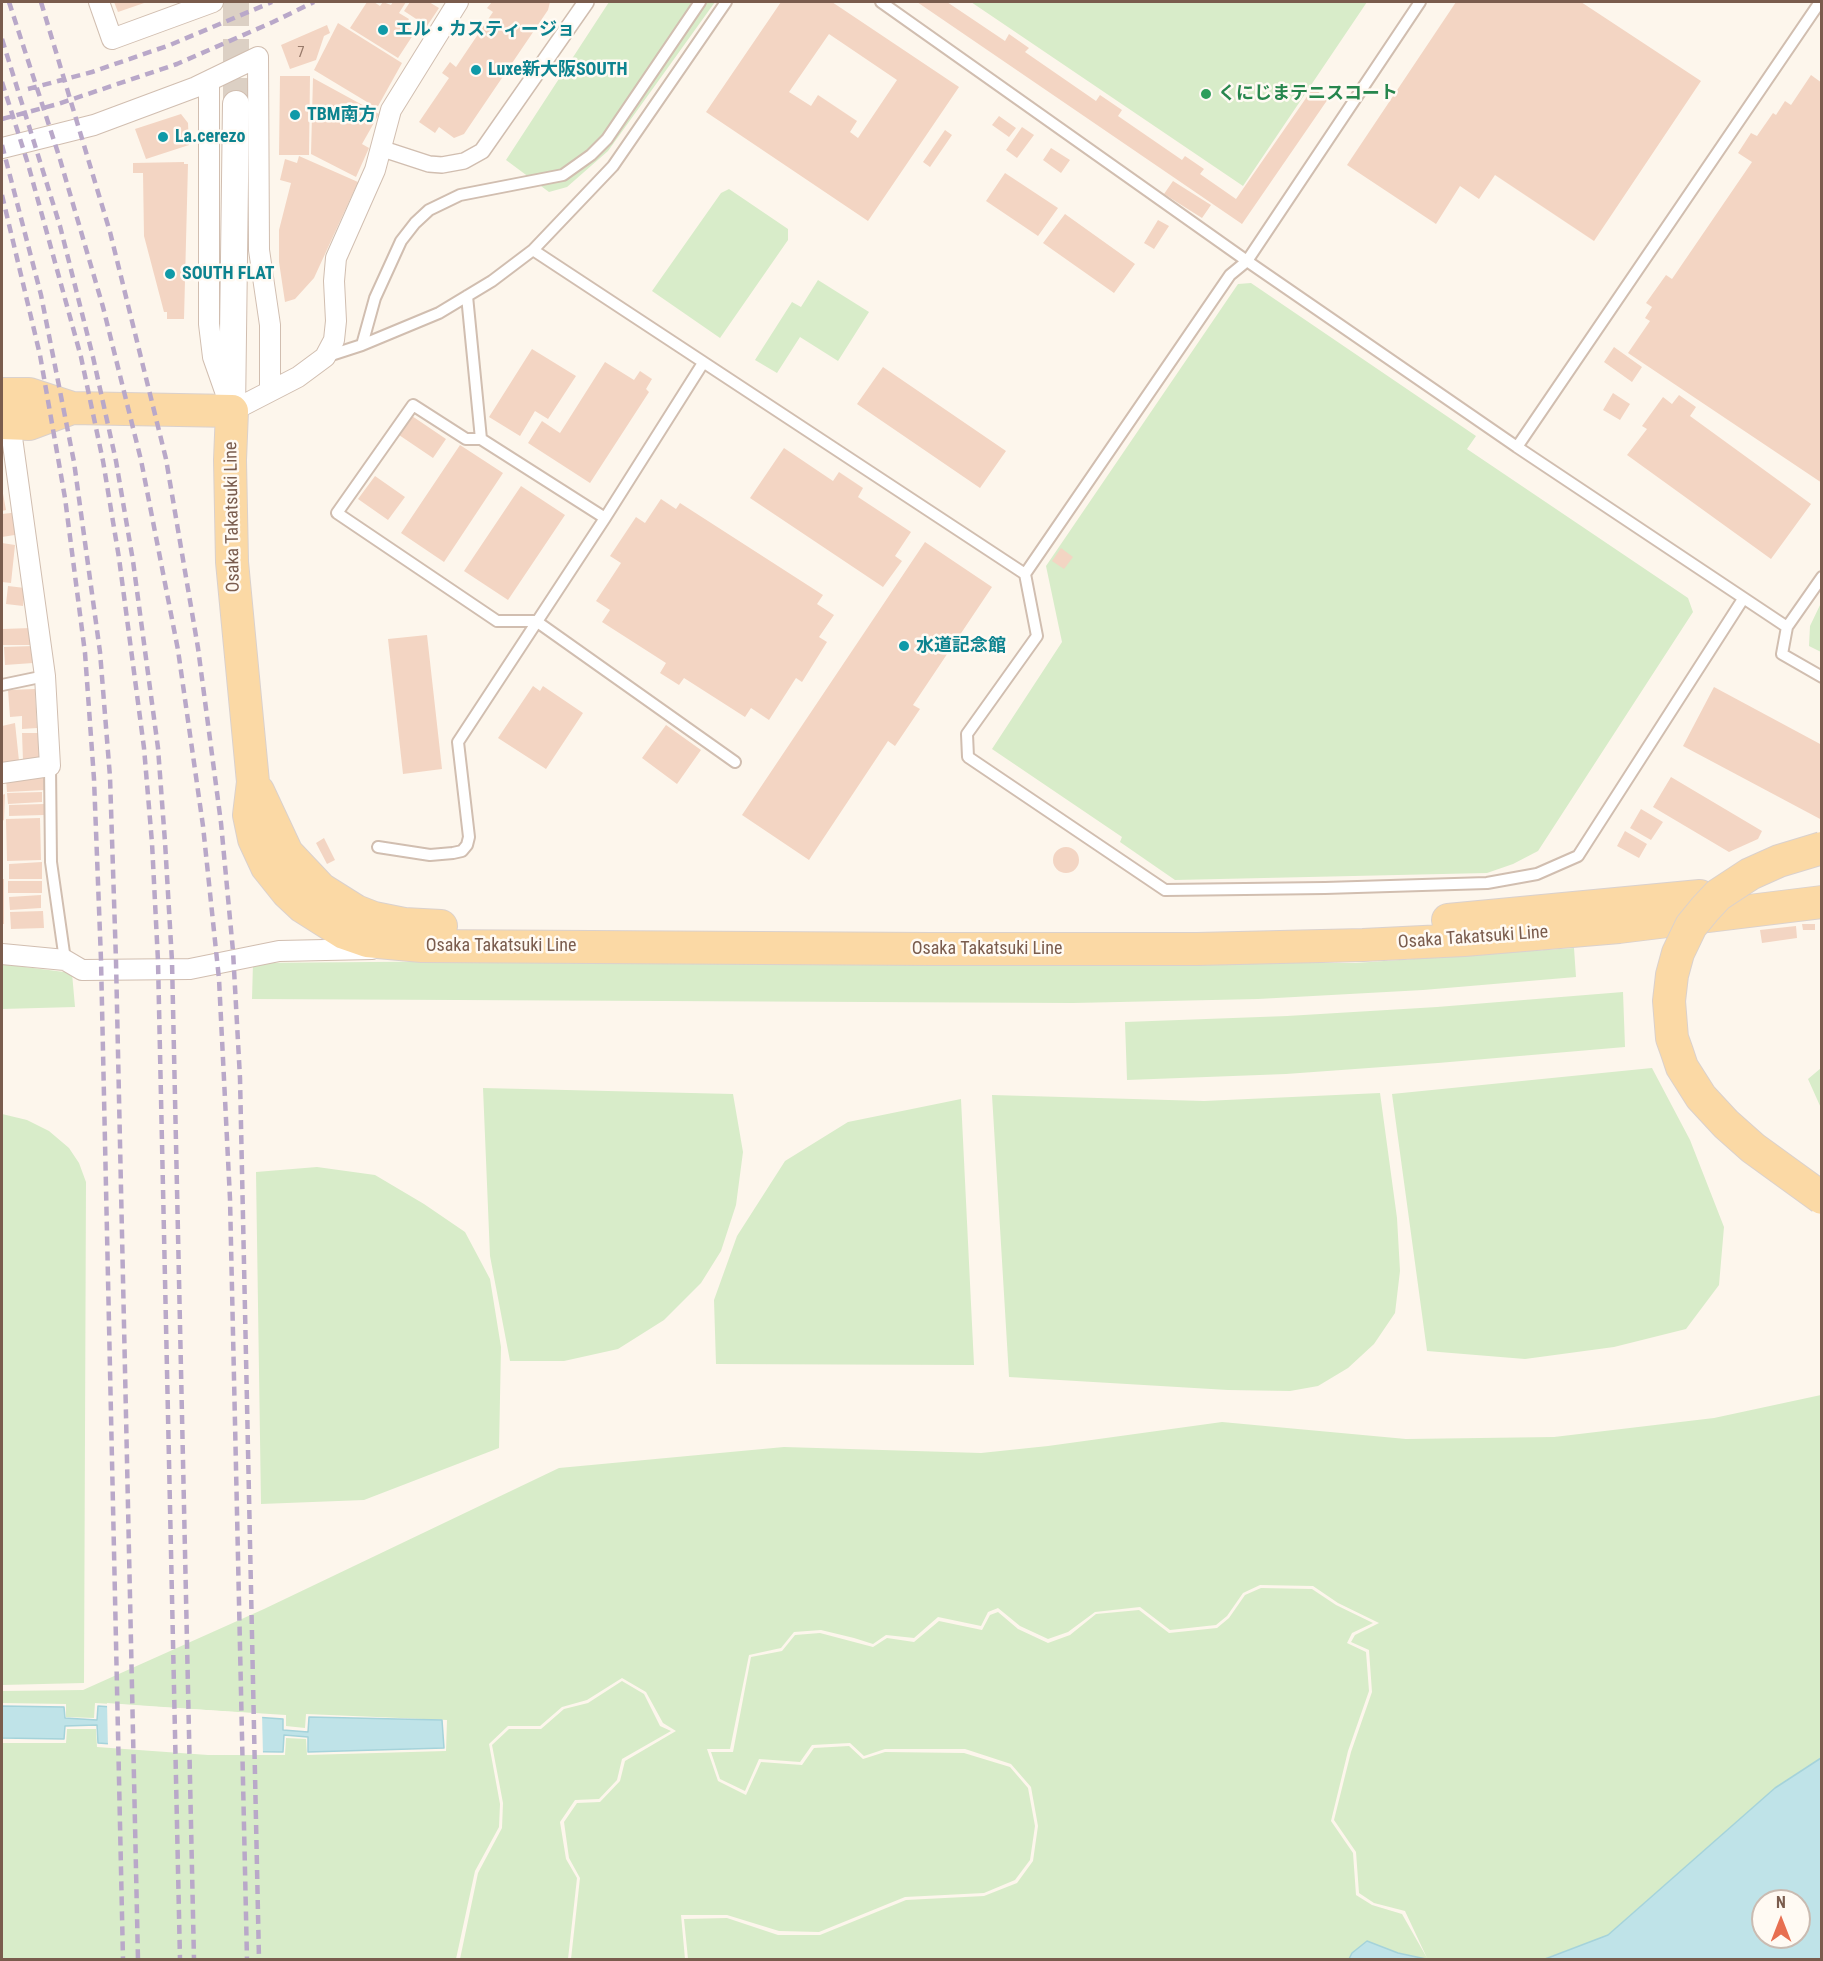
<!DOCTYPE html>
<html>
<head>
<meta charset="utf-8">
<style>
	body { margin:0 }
	#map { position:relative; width:1823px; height:1961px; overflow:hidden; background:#fdf6ec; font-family:"Roboto Condensed",sans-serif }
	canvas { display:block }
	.frame { position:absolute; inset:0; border:3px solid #7a5c4d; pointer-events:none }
	.north { position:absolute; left:1751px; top:1889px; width:60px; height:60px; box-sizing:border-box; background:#fffaf3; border:2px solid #cabbb1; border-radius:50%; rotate:0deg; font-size:16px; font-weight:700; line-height:24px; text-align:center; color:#7a5c4d }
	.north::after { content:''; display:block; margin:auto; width:21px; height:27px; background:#e76f51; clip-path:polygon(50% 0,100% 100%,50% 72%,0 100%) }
</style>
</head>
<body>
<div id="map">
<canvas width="1823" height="1961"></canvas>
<div class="frame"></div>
<div class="north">N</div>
</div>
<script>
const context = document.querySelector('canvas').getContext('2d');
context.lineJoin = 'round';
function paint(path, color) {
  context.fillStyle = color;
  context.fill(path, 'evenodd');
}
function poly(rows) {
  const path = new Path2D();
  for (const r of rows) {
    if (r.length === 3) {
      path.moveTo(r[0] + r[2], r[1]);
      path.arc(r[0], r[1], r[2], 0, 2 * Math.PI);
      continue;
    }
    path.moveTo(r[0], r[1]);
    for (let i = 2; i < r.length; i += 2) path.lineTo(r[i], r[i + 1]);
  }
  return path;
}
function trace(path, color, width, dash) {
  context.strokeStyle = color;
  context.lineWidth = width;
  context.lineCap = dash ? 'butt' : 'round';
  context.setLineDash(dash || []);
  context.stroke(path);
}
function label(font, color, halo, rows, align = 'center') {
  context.font = font + ' "Roboto Condensed","Noto Sans JP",sans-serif';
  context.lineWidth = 5;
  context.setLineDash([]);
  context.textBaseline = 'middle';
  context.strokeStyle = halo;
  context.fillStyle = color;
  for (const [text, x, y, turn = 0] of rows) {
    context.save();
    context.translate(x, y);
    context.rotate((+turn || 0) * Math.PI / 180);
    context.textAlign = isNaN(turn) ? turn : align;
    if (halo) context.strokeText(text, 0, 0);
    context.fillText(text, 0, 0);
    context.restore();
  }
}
paint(poly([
	[609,2,715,2,608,151,567,187,549,192,506,160],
	[971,2,1367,2,1243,186],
	[729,189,788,229,788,240,720,338,652,291,721,193],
	[818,280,869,312,838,361,800,337,777,373,755,360,792,302,801,307],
	[1251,283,1476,436,1467,449,1688,598,1693,612,1538,851,1513,864,1487,873,1175,880,1120,842,1122,837,992,749,1062,642,1046,566,1238,284],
	[1821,603,1821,652,1809,646,1810,626],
	[1574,948,1576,977,1423,990,1258,999,1073,1003,252,999,253,963,491,961,1355,963],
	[2,964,72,973,75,1007,2,1009],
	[1623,992,1625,1047,1438,1063,1286,1074,1127,1080,1125,1022,1287,1016,1437,1007],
	[1652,1068,1690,1140,1724,1227,1719,1285,1686,1329,1614,1347,1525,1359,1427,1351,1392,1094],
	[1821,1068,1821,1108,1808,1079],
	[483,1088,733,1094,743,1152,736,1205,721,1251,701,1283,664,1320,618,1349,564,1361,510,1361,490,1256],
	[1380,1093,1397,1218,1400,1271,1395,1313,1374,1344,1348,1368,1318,1386,1290,1391,1228,1390,1009,1377,992,1095,1204,1101],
	[961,1099,974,1365,716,1364,714,1300,737,1236,785,1161,848,1122],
	[2,1114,27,1120,49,1131,69,1148,79,1163,86,1182,84,1683,2,1685],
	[317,1167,375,1175,424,1204,465,1232,490,1279,501,1347,499,1448,364,1500,261,1504,256,1172],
	[1821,1395,1821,1758,1775,1788,1608,1935,1544,1959,1426,1959,1398,1953,1352,1953,1349,1960,688,1959,684,1919,727,1918,778,1935,820,1935,906,1900,984,1896,1017,1883,1033,1861,1038,1826,1031,1787,1011,1764,965,1749,885,1749,864,1756,850,1743,812,1745,800,1762,759,1759,745,1791,720,1779,711,1752,733,1752,751,1657,782,1651,795,1635,820,1633,873,1647,887,1638,914,1642,939,1621,982,1630,990,1615,998,1612,1018,1629,1048,1643,1070,1635,1096,1614,1139,1610,1169,1633,1217,1628,1229,1618,1245,1595,1261,1588,1312,1589,1336,1605,1373,1623,1352,1633,1347,1643,1366,1652,1369,1691,1348,1751,1331,1821,1353,1853,1356,1895,1372,1905,1402,1914,1427,1958,1405,1911,1374,1903,1359,1893,1356,1852,1334,1820,1351,1752,1372,1692,1369,1650,1351,1642,1355,1635,1379,1623,1338,1603,1313,1586,1260,1585,1243,1593,1227,1616,1216,1625,1170,1630,1140,1607,1095,1612,1068,1632,1048,1639,1020,1626,998,1608,988,1612,981,1626,938,1617,914,1638,886,1635,873,1644,854,1638,821,1630,794,1632,781,1648,749,1655,730,1749,707,1749,718,1781,746,1795,761,1762,802,1765,814,1748,849,1746,863,1759,885,1752,964,1753,1010,1767,1028,1788,1035,1826,1030,1860,1015,1880,984,1893,905,1897,819,1932,779,1931,727,1915,681,1915,685,1959,571,1959,580,1878,569,1858,564,1822,577,1803,600,1802,620,1781,625,1761,676,1731,663,1723,646,1692,622,1678,587,1700,562,1707,540,1726,508,1726,489,1744,500,1804,499,1827,475,1871,456,1959,2,1959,2,1743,66,1743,67,1729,96,1729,97,1747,208,1755,285,1755,286,1738,306,1739,307,1755,446,1751,447,1720,306,1714,305,1728,286,1726,286,1715,95,1703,94,1718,66,1717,66,1704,2,1703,2,1691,83,1690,264,1609,559,1468,784,1447,981,1453,1048,1446,1222,1422,1406,1439,1554,1437,1714,1418],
	[622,1681,644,1694,660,1726,671,1731,622,1759,617,1780,599,1799,575,1800,560,1822,566,1859,577,1878,568,1959,460,1959,478,1873,502,1828,503,1803,492,1745,509,1729,541,1729,564,1709,588,1703]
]), '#d8ecc9');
const water = poly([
	[2,1706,64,1707,65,1718,97,1720,98,1706,283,1719,283,1730,308,1732,309,1717,442,1720,444,1748,308,1752,308,1737,284,1735,283,1752,208,1751,98,1743,97,1725,65,1726,64,1739,2,1738,2,1706],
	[1821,1758,1821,1959,1545,1959,1608,1935,1775,1788,1821,1758],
	[1763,1901,1799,1901,1799,1937,1763,1937,1763,1901],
	[1367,1941,1398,1953,1426,1959,1349,1959,1352,1953,1367,1941]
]);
paint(water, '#bfe3e8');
trace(water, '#a5d3da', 1.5);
paint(poly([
	[107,1703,262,1714,263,1755,208,1754,108,1747]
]), '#fdf6ec');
paint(poly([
	[114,2,147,2,118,12],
	[367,2,374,2,380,6,383,2,391,5,393,2,406,2,399,13,409,19,405,26,415,32,398,58,350,28],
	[410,2,429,2,439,8,427,26,404,11],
	[492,2,550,2,548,10,464,134,454,138,439,127,435,133,419,122,449,78,442,73,450,62,456,67,493,12,487,8],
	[781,2,832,2,959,87,868,221,706,112],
	[829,34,897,80,858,138,850,132,857,121,818,95,811,106,789,92],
	[917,2,947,2,1005,41,1009,34,1029,48,1025,52,1096,101,1100,95,1122,110,1118,116,1182,160,1185,156,1204,169,1200,174,1236,199,1313,88,1328,99,1242,224],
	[1456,2,1581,2,1701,81,1594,241,1495,175,1479,199,1460,186,1436,224,1347,165],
	[338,23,402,63,377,108,314,70],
	[327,25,330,33,324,36,316,60,290,69,281,45],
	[1811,75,1822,83,1822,483,1628,353,1650,321,1645,318,1652,307,1646,303,1666,275,1672,279,1752,162,1738,153,1751,133,1757,136,1773,113,1776,115,1785,101,1791,105],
	[280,76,310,76,309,155,279,155],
	[313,78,379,114,362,144,369,148,356,177,311,154],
	[181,114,188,123,189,145,146,159,135,129],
	[999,116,1016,128,1009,137,992,125],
	[1022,127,1034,135,1017,158,1006,150],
	[945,130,952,135,930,167,923,162],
	[1051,148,1070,160,1061,173,1043,160],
	[299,156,358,182,314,278,295,299,285,302,279,262,279,230,291,183,280,180,285,159,297,163],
	[184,162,184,164,188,164,184,319,167,319,167,312,164,312,144,236,143,173,133,173,133,163],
	[1005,173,1058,208,1038,236,986,201],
	[1173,181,1211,205,1202,218,1164,194],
	[1065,214,1135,264,1114,293,1043,243],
	[1158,220,1169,226,1154,249,1144,243],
	[1614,347,1642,367,1632,382,1604,362],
	[532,349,576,376,548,419,535,411,520,436,489,417],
	[605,362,634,380,640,371,652,379,646,389,649,392,590,483,528,443,542,421,560,433],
	[883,367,1006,451,980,488,857,404],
	[1613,393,1630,404,1620,420,1603,410],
	[1679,395,1696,407,1690,416,1811,504,1771,559,1627,455,1647,429,1642,426,1663,397,1672,404],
	[412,416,446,439,433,458,399,435],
	[460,445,503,473,444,562,401,533],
	[784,448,833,481,839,472,863,488,858,497,911,532,895,556,902,561,883,587,750,498],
	[375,476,405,497,388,520,358,499],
	[521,486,565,515,508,600,464,571],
	[2,488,6,510,2,511],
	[661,499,676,509,680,503,823,595,817,604,834,615,819,637,827,642,802,682,796,678,769,720,751,708,745,717,684,678,679,685,660,673,666,663,602,622,610,610,596,601,621,563,610,556,636,517,645,523],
	[19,512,21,534,2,537,2,514],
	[925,542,992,587,913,705,920,709,895,746,888,741,809,860,742,815],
	[2,543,15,545,11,583,2,582],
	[1061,548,1073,557,1064,569,1052,561],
	[8,586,25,588,23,606,6,604],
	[31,628,31,645,3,645,2,629],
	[427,635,442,769,403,774,388,639],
	[33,646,33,663,5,665,4,647],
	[533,686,540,691,543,686,583,713,546,769,498,738],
	[1714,687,1822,745,1822,820,1683,746],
	[35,689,37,728,22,729,22,716,10,717,8,690],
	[15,723,19,761,2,765,2,726],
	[666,725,701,750,677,784,642,758],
	[22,733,38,733,39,758,23,761],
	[44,774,45,790,7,792,6,779],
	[1671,777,1762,831,1758,839,1729,852,1653,807],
	[42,792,42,802,8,804,7,793],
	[5,794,4,820,2,821,2,795],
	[44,804,44,815,9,816,9,805],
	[1641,809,1663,822,1651,840,1630,828],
	[40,818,41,860,7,861,6,819],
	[1625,831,1647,844,1639,858,1617,846],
	[324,838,335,860,327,864,316,843],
	[1066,860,13],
	[42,862,42,879,9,879,9,864],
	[2,879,4,879,4,924,2,924],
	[8,881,42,881,42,893,8,893],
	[41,895,41,908,10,910,9,897],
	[43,911,44,928,11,929,10,912],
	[1802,924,1815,924,1815,930,1803,930],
	[1796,926,1797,938,1762,943,1760,930]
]), '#f3d5c3');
trace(poly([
	[236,104,236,2]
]), '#dcd0c4', 26, [26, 13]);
const service = poly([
	[881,2,1247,261,1517,447,1820,2],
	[1420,2,1247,261,1230,275,1025,574,1037,636,967,734,968,757,1165,890,1325,888,1487,883,1537,874,1578,856,1743,599],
	[533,250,1025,574],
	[467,296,481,439],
	[362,345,375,298,401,241,415,223,429,210,460,195,563,175,591,155,607,139,700,2],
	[325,357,362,345,439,313,492,281,533,250,613,166,726,2],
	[1517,447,1787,627],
	[605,518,481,439,466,439,413,405,337,513,497,621,536,621,735,762],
	[1822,577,1787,627,1782,654,1822,677],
	[2,685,45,676],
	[50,766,51,862,65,960],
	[378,847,430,855,453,853,462,851,467,845,469,837,458,742,605,518,703,363]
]);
const pedestrian = poly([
	[380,148,429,164,442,165,464,161,482,151,586,2]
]);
const minor = poly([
	[99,2,112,39,213,2],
	[209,81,209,324,213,357,232,411,298,377,325,357,334,340,336,321,334,281,336,258,375,170,391,110,458,2],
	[2,148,94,125,196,87,258,57,259,250,270,325,270,391],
	[2,773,50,766,45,676,10,423],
	[2,954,65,960,82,970,190,969,279,951,372,949]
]);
const tertiary = poly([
	[232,411,236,104]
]);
const primary = poly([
	[2,394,29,394,72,408,232,411,230,460,232,562,253,782,249,815,254,839,267,867,287,892,303,907,344,933,367,941,422,946,931,949,1197,949,1363,945,1464,940,1619,927,1822,902],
	[2,423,29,424,72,408],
	[258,791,287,853,321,889,356,911,374,918,404,924,441,926],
	[1448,920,1700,896]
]);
trace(service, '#d1beb0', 14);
trace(pedestrian, '#d1beb0', 18);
trace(minor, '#d1beb0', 22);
trace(tertiary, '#d1beb0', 28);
trace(primary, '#dad1cd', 34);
trace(service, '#fff', 10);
trace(pedestrian, '#fff', 15);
trace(minor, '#fff', 20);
trace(tertiary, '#fff', 26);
trace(primary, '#fbd9a5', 32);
trace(poly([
	[9,2,59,156,103,307,141,460,178,650,203,826,219,979,230,1199,247,1960],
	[41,2,110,232,166,459,198,648,221,823,233,951,240,1078,259,1960],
	[2,39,60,226,93,357,116,461,133,561,158,748,165,842,172,961,194,1960],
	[2,82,28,164,81,357,103,461,119,558,144,748,152,843,158,961,180,1960],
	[28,89,92,72,170,45,272,2],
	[2,119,58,104,177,64,273,22,314,2],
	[2,145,41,295,74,462,100,652,110,777,116,961,138,1960],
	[2,195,40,355,65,498,85,653,94,779,101,960,123,1960]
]), '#b9a8c9', 4.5, [9, 6]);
const primaryBridge = poly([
	[1822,848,1779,861,1750,874,1718,895,1705,909,1691,926,1678,953,1672,975,1669,1001,1672,1038,1677,1052,1682,1067,1701,1097,1726,1124,1753,1148,1822,1198]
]);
trace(primaryBridge, '#dad1cd', 34, []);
trace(primaryBridge, '#fbd9a5', 32);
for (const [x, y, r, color] of [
	[383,30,6,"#0f9aa8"],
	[476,70,6,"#0f9aa8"],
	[1206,94,6,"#2e9e5b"],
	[295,115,6,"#0f9aa8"],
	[163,137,6,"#0f9aa8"],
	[170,274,6,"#0f9aa8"],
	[904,646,6,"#0f9aa8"]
]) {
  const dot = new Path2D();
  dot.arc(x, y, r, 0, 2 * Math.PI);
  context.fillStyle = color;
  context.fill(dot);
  trace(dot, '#fffaf3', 2);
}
label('15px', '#987a6a', null, [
	["7",301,53]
]);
label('bold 18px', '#0d838f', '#fffaf3', [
	["エル・カスティージョ",395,30],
	["Luxe新大阪SOUTH",488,70],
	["TBM南方",307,115],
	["La.cerezo",175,137],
	["SOUTH FLAT",182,274],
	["水道記念館",916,646]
], 'left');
label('bold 18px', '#27864d', '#fffaf3', [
	["くにじまテニスコート",1218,94]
], 'left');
label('18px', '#7a5c4d', '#fffaf3', [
	["Osaka Takatsuki Line",233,517,-91],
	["Osaka Takatsuki Line",1473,938,-4],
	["Osaka Takatsuki Line",501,946],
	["Osaka Takatsuki Line",987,949]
]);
</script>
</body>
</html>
